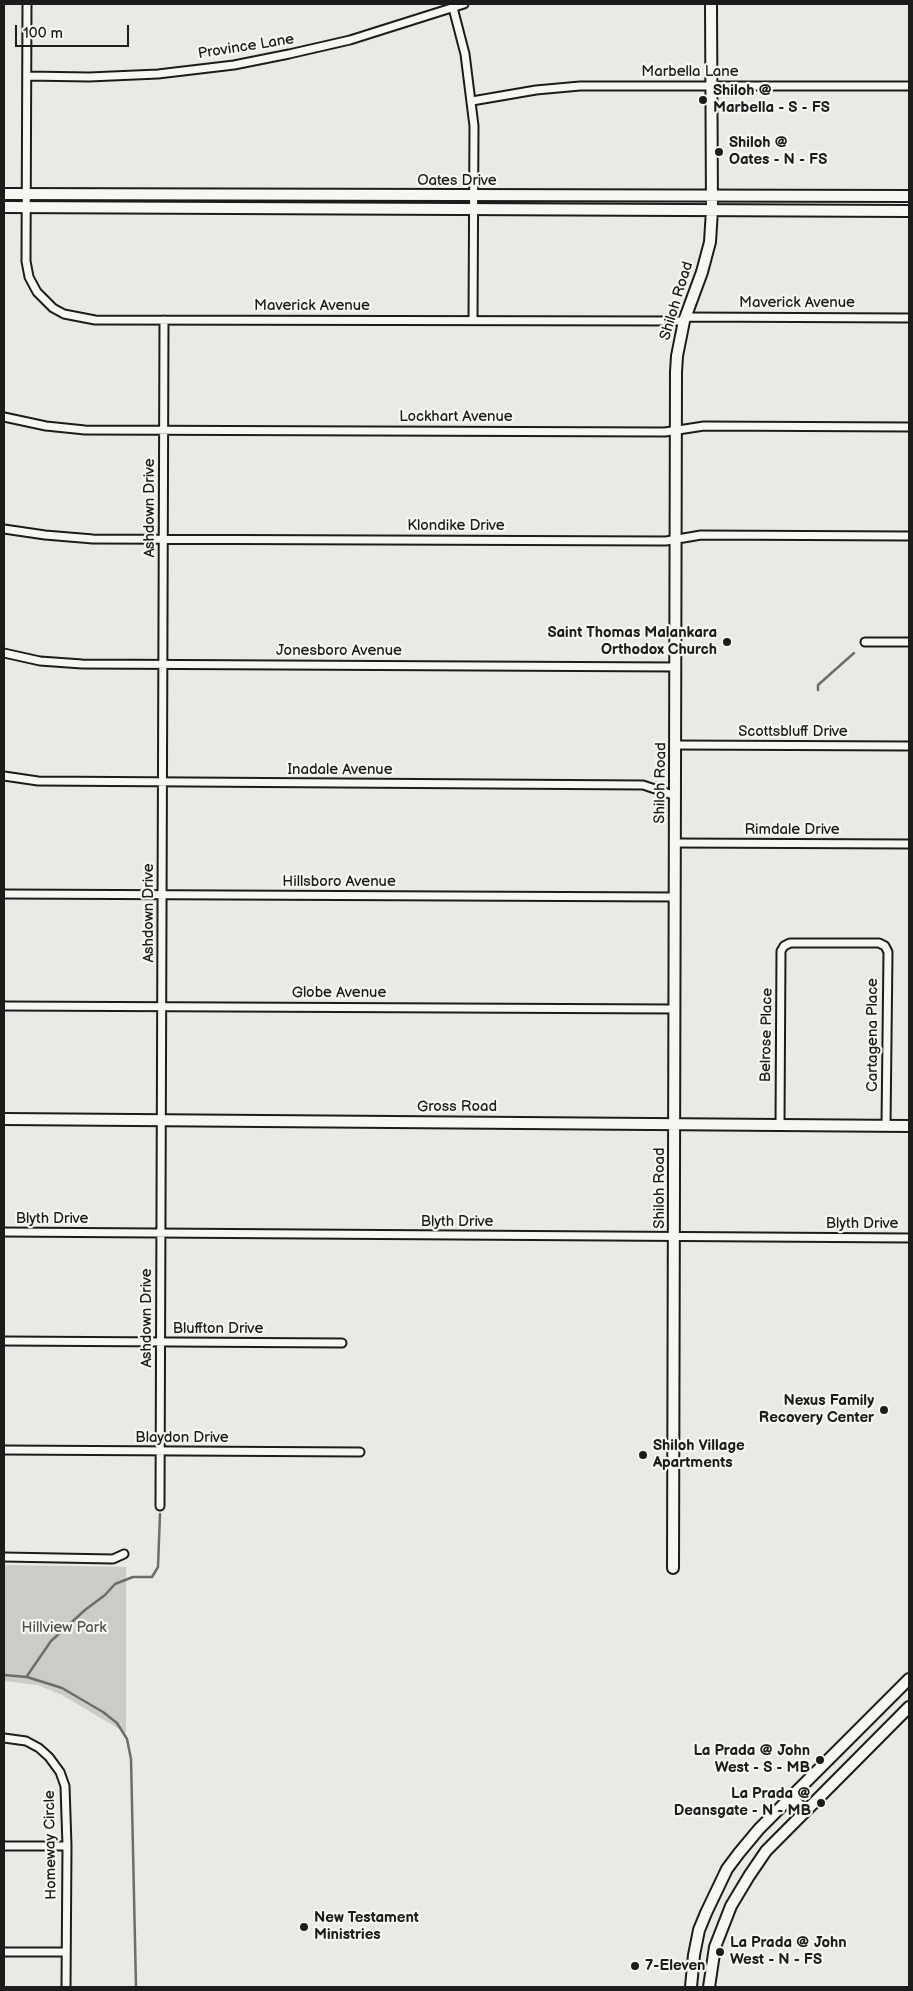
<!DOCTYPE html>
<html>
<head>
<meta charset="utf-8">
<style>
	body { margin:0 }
	#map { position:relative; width:913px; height:1991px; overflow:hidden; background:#e9e9e5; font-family:"Balsamiq Sans",sans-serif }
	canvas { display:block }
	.frame { position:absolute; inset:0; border:5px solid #1c1c1c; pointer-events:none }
	.scale { position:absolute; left:15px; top:25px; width:114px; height:22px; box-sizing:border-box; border:2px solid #1c1c1c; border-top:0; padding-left:6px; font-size:15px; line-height:18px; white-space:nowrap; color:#1c1c1c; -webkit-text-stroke:4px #f6f6f2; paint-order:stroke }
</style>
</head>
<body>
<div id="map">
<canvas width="913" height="1991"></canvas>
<div class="frame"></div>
<div class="scale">100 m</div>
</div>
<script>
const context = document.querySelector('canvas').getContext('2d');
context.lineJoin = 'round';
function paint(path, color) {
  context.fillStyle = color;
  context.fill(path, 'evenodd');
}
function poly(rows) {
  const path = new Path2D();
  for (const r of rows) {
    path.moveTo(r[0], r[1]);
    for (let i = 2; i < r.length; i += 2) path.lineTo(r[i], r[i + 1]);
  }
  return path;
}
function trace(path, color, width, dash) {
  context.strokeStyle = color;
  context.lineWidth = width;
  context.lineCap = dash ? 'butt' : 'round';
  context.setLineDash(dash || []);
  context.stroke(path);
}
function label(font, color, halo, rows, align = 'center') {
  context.font = font + ' "Balsamiq Sans",sans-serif';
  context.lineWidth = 4.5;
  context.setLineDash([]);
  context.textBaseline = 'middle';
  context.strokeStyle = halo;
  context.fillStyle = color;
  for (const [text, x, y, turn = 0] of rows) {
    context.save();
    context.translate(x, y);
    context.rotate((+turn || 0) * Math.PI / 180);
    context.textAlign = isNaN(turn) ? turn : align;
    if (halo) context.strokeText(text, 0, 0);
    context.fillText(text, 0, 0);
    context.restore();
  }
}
paint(poly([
	[4,1565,126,1567,126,1733,62,1695,38,1685,4,1681]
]), '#cbcbc7');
trace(poly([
	[818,690,818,685,854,653],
	[4,1675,27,1677,62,1688,103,1712,117,1723,127,1739,131,1759,136,1987],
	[27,1676,51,1641,85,1610,105,1595,115,1584,133,1577,152,1577,158,1567,160,1514]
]), '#6d6d6c', 2.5);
const street = poly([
	[27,4,26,261,29,277,37,292,53,308,64,314,95,320,684,321],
	[452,4,465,54,474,126,473,320],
	[27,76,89,77,158,74,234,65,289,54,350,40,464,4],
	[472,101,536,90,580,86,909,86],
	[685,317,909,318],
	[4,417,46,426,85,430,665,432,704,426,909,427],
	[4,529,45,535,93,539,666,541,701,535,909,536],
	[865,642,909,642],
	[4,653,40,661,82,664,676,667],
	[676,745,909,746],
	[4,776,38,781,643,785,676,796],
	[675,843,909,844],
	[4,894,675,897],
	[4,1006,675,1009],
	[780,1124,781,951,784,946,790,943,879,943,885,946,888,952,886,1125],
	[4,1232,909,1238],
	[4,1341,342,1343],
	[4,1450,360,1452],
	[160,1506,164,320],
	[4,1557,113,1559,124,1554],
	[4,1738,26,1741,39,1748,49,1757,60,1772,65,1786,67,1846,66,1987],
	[4,1846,67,1846],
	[4,1952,66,1952]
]);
const secondary = poly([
	[4,194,909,196],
	[4,207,909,211],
	[4,1119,909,1126],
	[673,1568,676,372,677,356,684,321,702,272,710,242,712,210,711,4],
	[791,1797,805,1811],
	[691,1987,694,1955,699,1930,706,1913,727,1869,739,1853,759,1829,909,1679],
	[709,1987,715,1947,731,1906,749,1876,766,1851,909,1707]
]);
trace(street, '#1c1c1c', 11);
trace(secondary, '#1c1c1c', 14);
trace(street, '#f6f6f2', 7);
trace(secondary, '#f6f6f2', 10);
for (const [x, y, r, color] of [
	[703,100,5,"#1c1c1c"],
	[719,152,5,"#1c1c1c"],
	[727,642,5,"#1c1c1c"],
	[884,1410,5,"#1c1c1c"],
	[643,1455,5,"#1c1c1c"],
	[820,1760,5,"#1c1c1c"],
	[821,1803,5,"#1c1c1c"],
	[304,1927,5,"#1c1c1c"],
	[720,1952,5,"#1c1c1c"],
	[635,1966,5,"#1c1c1c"]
]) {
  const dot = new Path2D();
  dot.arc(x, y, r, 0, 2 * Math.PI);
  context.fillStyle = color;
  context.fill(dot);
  trace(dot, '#f6f6f2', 2);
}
label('15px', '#1c1c1c', '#f6f6f2', [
	["Province Lane",246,47,-9],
	["Marbella Lane",690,72],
	["Oates Drive",457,181],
	["Shiloh Road",677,301,-73],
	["Maverick Avenue",797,303],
	["Maverick Avenue",312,306],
	["Lockhart Avenue",456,417],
	["Ashdown Drive",150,508,-90],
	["Klondike Drive",456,526],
	["Jonesboro Avenue",339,651],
	["Scottsbluff Drive",793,732],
	["Inadale Avenue",340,770],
	["Shiloh Road",661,783,-89],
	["Rimdale Drive",792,830],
	["Hillsboro Avenue",339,882],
	["Ashdown Drive",149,913,-90],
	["Globe Avenue",339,993],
	["Belrose Place",767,1035,-89],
	["Cartagena Place",873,1035,-90],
	["Gross Road",457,1107],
	["Shiloh Road",660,1188,-90],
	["Blyth Drive",52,1219],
	["Blyth Drive",457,1222],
	["Blyth Drive",862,1224],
	["Ashdown Drive",147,1318,-90],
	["Bluffton Drive",218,1329],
	["Blaydon Drive",182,1438],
	["Homeway Circle",51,1845,-91]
]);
label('bold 15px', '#1c1c1c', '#f6f6f2', [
	["Shiloh @",713,91],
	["Marbella - S - FS",713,108],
	["Shiloh @",729,143],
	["Oates - N - FS",729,160],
	["Saint Thomas Malankara",717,633,"right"],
	["Orthodox Church",717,650,"right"],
	["Nexus Family",874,1401,"right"],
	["Recovery Center",874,1418,"right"],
	["Shiloh Village",653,1446],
	["Apartments",653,1463],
	["La Prada @ John",810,1751,"right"],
	["West - S - MB",810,1768,"right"],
	["La Prada @",811,1794,"right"],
	["Deansgate - N - MB",811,1811,"right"],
	["New Testament",314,1918],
	["Ministries",314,1935],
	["La Prada @ John",730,1943],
	["West - N - FS",730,1960],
	["7-Eleven",645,1966]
], 'left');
label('15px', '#51514f', '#f6f6f2', [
	["Hillview Park",64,1628]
]);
</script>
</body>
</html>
